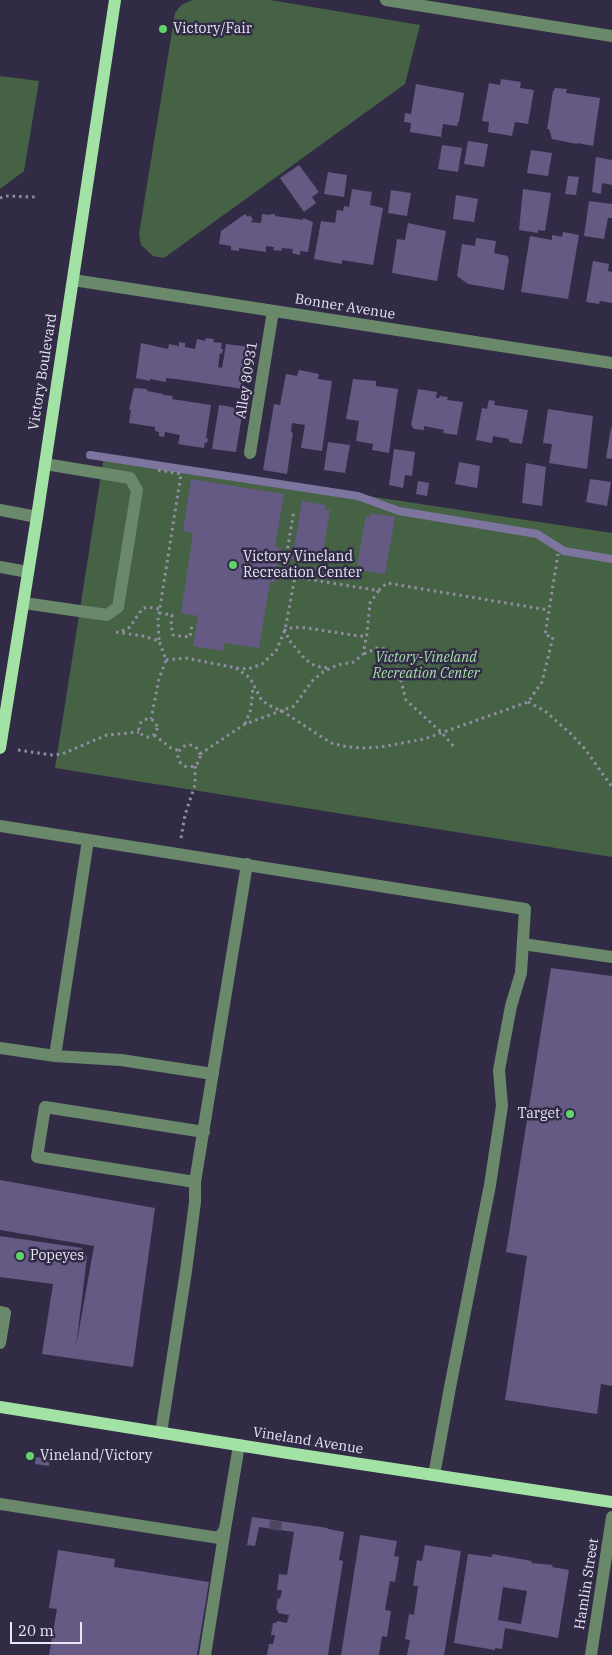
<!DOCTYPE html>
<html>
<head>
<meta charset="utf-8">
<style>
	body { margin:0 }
	#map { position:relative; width:612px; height:1655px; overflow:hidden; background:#322b46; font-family:"IBM Plex Serif",serif }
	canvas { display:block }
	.scale { position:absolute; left:10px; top:1622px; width:72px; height:22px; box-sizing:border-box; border:2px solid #e9e5f7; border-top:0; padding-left:6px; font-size:15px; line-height:18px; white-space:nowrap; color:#e9e5f7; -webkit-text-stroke:4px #322b46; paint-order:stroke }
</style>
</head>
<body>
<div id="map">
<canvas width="612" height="1655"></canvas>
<div class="scale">20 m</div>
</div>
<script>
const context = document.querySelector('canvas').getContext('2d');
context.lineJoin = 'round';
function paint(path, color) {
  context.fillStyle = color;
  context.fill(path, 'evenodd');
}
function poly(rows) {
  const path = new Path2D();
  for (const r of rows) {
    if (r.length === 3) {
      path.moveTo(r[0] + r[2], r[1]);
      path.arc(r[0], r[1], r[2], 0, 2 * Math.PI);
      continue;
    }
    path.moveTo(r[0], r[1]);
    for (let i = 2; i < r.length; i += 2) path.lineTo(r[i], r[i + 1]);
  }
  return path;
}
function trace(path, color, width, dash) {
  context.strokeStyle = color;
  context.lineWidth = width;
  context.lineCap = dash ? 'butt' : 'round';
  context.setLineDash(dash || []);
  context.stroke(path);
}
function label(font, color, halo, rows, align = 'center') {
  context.font = font + ' "IBM Plex Serif",serif';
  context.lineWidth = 5;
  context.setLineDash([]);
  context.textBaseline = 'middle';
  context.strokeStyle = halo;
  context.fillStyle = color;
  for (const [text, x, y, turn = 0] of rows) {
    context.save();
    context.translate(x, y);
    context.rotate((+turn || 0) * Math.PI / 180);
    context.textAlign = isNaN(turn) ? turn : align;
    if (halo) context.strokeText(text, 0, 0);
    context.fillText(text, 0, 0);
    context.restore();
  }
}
paint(poly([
	[193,0,270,0,420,25,405,84,164,258,153,256,141,245,139,234,175,13,181,5],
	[0,76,39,81,24,171,0,189],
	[104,456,612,533,612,857,55,768]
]), '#456245');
trace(poly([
	[90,455,358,496,399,511,537,534,564,551,612,559]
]), '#7e74a0', 8);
paint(poly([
	[501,79,521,82,520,88,534,90,528,124,515,122,512,136,488,132,489,122,482,121,489,83,500,85],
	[416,84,464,93,459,122,458,122,457,126,443,124,441,137,410,132,411,123,404,122,405,113,411,114],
	[555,88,567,89,566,93,600,98,593,146,577,143,577,144,552,139,549,129,547,129,553,91,554,91],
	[468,141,488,144,484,167,464,164],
	[442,145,462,148,458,172,438,169],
	[531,150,552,153,548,176,527,173],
	[596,157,612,160,612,185,602,183,601,194,592,192],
	[299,165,319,192,312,197,316,203,304,212,280,178],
	[328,172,347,175,344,197,324,194],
	[568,176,579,177,576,195,565,194],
	[352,189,372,192,370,205,383,208,373,265,342,260,342,264,314,259,321,221,335,223,337,210,343,211,344,206,349,207],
	[523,189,551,193,545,231,538,230,538,233,519,230],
	[391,190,411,193,407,216,388,213],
	[456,195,478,199,474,222,453,219],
	[589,201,612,204,612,218,608,218,604,239,584,236],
	[245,214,248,217,250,215,253,220,250,222,261,223,262,214,271,215,271,214,275,214,275,216,303,220,303,218,313,222,308,252,300,251,300,255,292,253,293,249,282,248,281,251,273,250,274,247,266,246,266,252,239,248,239,251,231,250,231,246,219,244,221,231],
	[408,223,446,231,437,281,392,273,397,239,405,240],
	[563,232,579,235,568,299,521,292,530,236,552,240,552,235,562,237],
	[476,238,496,241,494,253,508,256,507,258,509,258,504,290,468,284,457,276,462,244,475,246],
	[593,261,609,264,608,271,612,272,612,303,600,301,599,304,586,302],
	[206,338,214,339,213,342,222,343,221,349,223,349,222,354,220,353,218,367,222,368,226,344,250,347,243,389,176,379,166,378,166,382,150,379,150,381,136,378,141,343,168,349,169,344,179,346,179,342,185,343,185,347,195,349,197,339,205,341],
	[299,370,319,374,318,379,332,381,322,451,301,448,305,425,292,423,291,432,293,433,287,474,263,470,274,404,280,405,286,374,297,376],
	[353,379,376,381,376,386,398,389,389,453,372,450,373,444,356,441,359,421,346,419],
	[134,388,147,389,147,391,163,394,163,395,173,396,172,399,211,405,206,438,208,438,207,443,205,442,204,448,178,444,180,435,165,432,164,437,159,436,159,432,155,431,155,427,129,423,131,410,129,410],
	[418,389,437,392,436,398,439,398,440,396,448,397,447,400,463,402,457,435,443,433,444,430,424,426,424,430,414,429,411,425],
	[489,400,495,401,494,405,528,410,522,444,509,442,509,439,493,436,492,443,476,440,482,408,487,409],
	[219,405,243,409,236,452,212,449],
	[548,409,593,416,587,469,549,463,552,444,543,443],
	[611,428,612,428,612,459,606,458],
	[328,442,350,445,345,473,324,470],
	[394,449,415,452,412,476,405,475,403,488,389,485],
	[459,462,480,466,477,488,455,484],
	[526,463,546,467,542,506,522,503],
	[191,479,284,494,275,547,281,548,275,582,270,582,259,648,224,643,223,651,193,646,198,616,181,613,193,533,183,531],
	[590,479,611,482,607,506,586,502],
	[418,481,429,483,427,496,416,494],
	[302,501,325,505,325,510,330,510,322,559,316,559,316,563,296,558,292,559],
	[371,513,395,517,385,574,361,570,362,566,357,565,366,516,370,517],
	[551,968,612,976,612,1386,601,1384,597,1414,505,1400,527,1256,506,1252],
	[0,1180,155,1208,133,1367,42,1354,53,1284,0,1277,0,1236,82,1248,87,1257,76,1347,94,1246,0,1230],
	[36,1457,50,1459,49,1466,35,1464],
	[252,1517,328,1528,328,1529,344,1532,339,1560,343,1561,328,1655,267,1655,269,1644,273,1644,275,1635,271,1635,273,1623,276,1623,277,1621,287,1623,289,1615,278,1613,278,1610,276,1610,278,1598,280,1599,282,1590,277,1590,279,1574,287,1575,294,1532,259,1527,255,1546,247,1545],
	[360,1535,397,1541,394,1556,399,1557,395,1582,390,1581,385,1610,391,1611,387,1637,382,1636,379,1655,341,1655],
	[425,1545,461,1551,444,1655,407,1655,410,1640,405,1639,409,1614,414,1615,418,1586,413,1586,417,1560,422,1561],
	[58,1550,115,1559,114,1567,209,1582,197,1655,49,1655,57,1609,49,1608],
	[468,1554,492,1557,492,1554,532,1561,531,1563,553,1565,552,1567,569,1570,558,1638,505,1628,502,1649,495,1648,495,1650,454,1643],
	[503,1587,527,1591,521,1624,498,1620]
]), '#645a84');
trace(poly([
	[275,1530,276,1521]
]), '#4d4761', 12, [12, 6]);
trace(poly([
	[0,198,5,196,36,197],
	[158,470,181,474,158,620,159,641],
	[295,577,375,590,379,590,387,583,548,610],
	[159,613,172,615,171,625,173,635,190,637,192,625],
	[122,631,130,627,142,609,147,607,160,609],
	[116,632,143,636,159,641,166,660,159,679,151,719],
	[364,654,377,648,386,649,395,658,406,700,442,733,456,749],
	[166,660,185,658,236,668,248,669,262,664,276,651,285,630,295,577,283,576,294,510],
	[236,668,250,678,261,699,268,705,282,711,331,743,348,747,363,748,381,747,424,739,528,702,542,682,553,637,545,635,558,554],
	[327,668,315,666,305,659,289,640,285,630,294,627,307,628,359,636,364,636,367,634],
	[528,702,545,711,571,734,585,749,612,787],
	[148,728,9],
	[245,724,251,709,253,686],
	[154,735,171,748,180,751],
	[189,756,11],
	[18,750,52,755,62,754,107,735,139,732],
	[200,754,245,724,294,706,313,680,323,672,337,665,354,662,363,654,367,634,370,603,379,590],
	[181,838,185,815,195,785,195,766]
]), '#938da4', 3, [2.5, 4]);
trace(poly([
	[386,0,612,36],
	[73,280,612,363],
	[250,453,273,311],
	[0,510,37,517],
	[0,567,28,572],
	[24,603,107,615,118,607,137,490,130,478,45,464],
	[0,826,525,909,521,973,511,1006,499,1070,502,1106,490,1185,451,1382,434,1475],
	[523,944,612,957],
	[0,1048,55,1056,121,1060,213,1074],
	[55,1056,88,840],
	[195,1182,37,1157,45,1107,204,1132],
	[0,1312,5,1313,0,1343],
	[161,1433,186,1271,195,1202,195,1182,247,864],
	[0,1504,219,1538,225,1529,239,1445],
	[205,1655,225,1529],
	[591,1655,612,1517]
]), '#6a896b', 12);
trace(poly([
	[0,748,37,517,115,0],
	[0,1407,288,1453,612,1502]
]), '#a2e2a4', 12);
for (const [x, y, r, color] of [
	[163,29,5,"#61d56a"],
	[233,565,5,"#61d56a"],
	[570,1114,5,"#61d56a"],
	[20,1256,5,"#61d56a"],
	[30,1456,5,"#61d56a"]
]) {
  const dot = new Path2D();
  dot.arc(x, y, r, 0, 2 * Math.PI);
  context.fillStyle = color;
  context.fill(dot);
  trace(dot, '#322b46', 2);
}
label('14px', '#e9e5f7', '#322b46', [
	["Victory/Fair",173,29],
	["Victory Vineland",243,557],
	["Recreation Center",243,573],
	["Target",560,1114,"right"],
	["Popeyes",30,1256],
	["Vineland/Victory",40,1456]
], 'left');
label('14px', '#e9e5f7', '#322b46', [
	["Bonner Avenue",345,307,9],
	["Victory Boulevard",43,372,-81],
	["Alley 80931",247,380,-81],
	["Vineland Avenue",308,1441,9],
	["Hamlin Street",587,1584,-81]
]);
label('italic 14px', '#a6dfa7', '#322b46', [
	["Victory-Vineland",426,658],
	["Recreation Center",426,674]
]);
</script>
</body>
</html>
